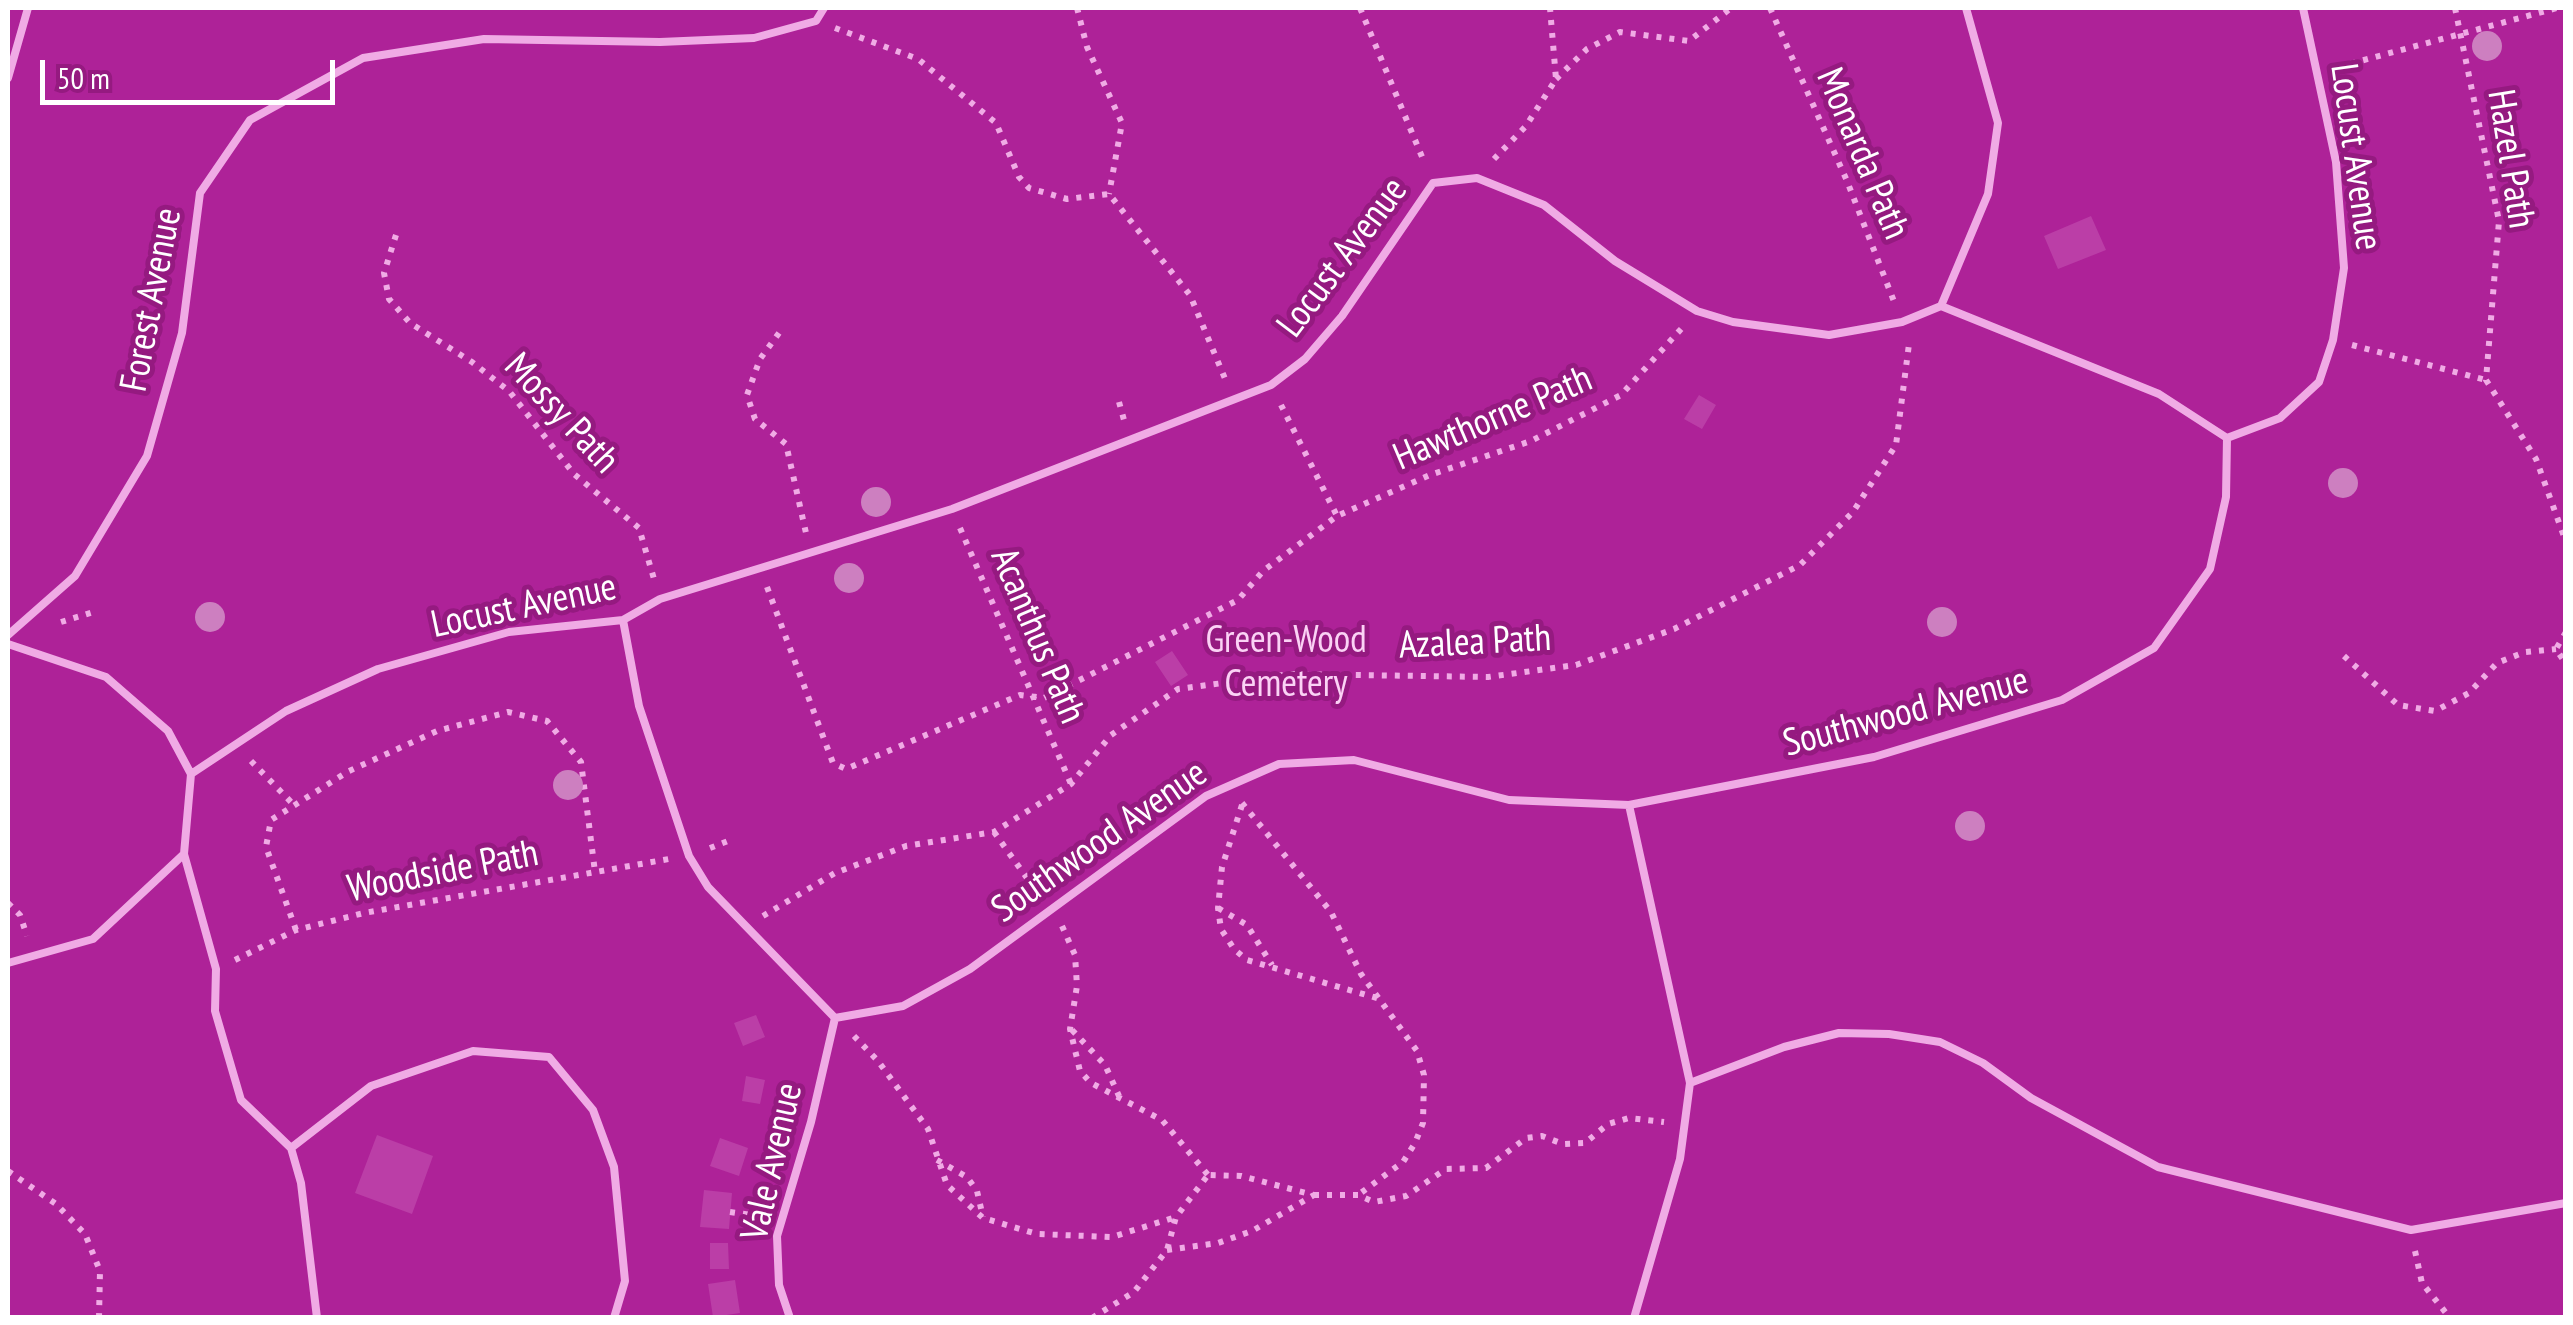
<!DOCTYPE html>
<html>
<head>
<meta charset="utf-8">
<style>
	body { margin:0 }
	#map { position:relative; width:2573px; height:1325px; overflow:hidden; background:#951a80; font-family:"PT Sans Narrow",sans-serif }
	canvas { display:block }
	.frame { position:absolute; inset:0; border:10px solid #fff; pointer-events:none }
	.scale { position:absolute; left:40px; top:60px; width:295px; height:45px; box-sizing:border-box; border:5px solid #fff; border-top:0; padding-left:12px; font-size:30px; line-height:35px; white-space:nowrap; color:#fff; -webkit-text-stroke:8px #951a80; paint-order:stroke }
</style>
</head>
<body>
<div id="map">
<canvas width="2573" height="1325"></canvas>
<div class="frame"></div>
<div class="scale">50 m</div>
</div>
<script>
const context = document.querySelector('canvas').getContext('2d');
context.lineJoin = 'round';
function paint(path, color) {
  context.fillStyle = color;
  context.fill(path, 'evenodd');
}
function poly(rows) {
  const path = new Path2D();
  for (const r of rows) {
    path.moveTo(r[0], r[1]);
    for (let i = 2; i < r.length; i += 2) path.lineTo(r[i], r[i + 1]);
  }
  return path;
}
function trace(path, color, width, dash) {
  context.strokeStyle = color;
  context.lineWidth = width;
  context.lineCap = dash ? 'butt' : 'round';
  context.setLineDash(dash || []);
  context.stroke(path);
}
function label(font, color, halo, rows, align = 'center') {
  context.font = font + ' "PT Sans Narrow",sans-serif';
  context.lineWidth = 10;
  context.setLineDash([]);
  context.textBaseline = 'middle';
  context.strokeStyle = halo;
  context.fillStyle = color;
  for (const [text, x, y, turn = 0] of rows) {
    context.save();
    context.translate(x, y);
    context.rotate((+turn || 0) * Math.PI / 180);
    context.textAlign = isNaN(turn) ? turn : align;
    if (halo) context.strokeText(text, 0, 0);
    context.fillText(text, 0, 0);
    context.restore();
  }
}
paint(poly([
	[8,8,2565,8,2565,1317,8,1317]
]), '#ae2298');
paint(poly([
	[2091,216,2106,250,2058,269,2044,236],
	[1699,395,1716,405,1702,429,1684,419],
	[1172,651,1188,675,1171,686,1155,662],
	[756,1015,765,1037,743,1046,734,1023],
	[746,1076,765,1080,760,1104,742,1101],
	[377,1135,433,1156,412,1214,355,1193],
	[720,1138,748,1148,739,1176,710,1166],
	[704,1190,732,1193,729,1229,700,1227],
	[710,1243,728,1243,729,1269,710,1269],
	[735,1280,740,1313,713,1317,708,1284]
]), '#bb3ea7');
trace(poly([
	[1077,8,1087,47,1122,123,1109,194],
	[1360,8,1425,164],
	[1770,8,1847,181,1895,304],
	[2455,8,2499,221,2486,380,2536,459,2566,542],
	[835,28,918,59,996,123,1019,177,1029,188,1067,199,1109,194,1190,295,1226,381],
	[2338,67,2557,8],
	[1556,79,1587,49,1620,32,1689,41,1731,8],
	[1494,159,1526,126,1556,79,1550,8],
	[396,235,384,273,389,299,410,323,472,362,509,391,574,474,639,528,654,579],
	[779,333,760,359,747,395,755,419,786,444,806,533],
	[2352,345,2486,380],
	[1119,402,1124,420],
	[1281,405,1337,516],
	[960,528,1071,784],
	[767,587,833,763,846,769,1020,695,1044,698,1238,600,1263,571,1337,516,1430,475,1531,441,1621,395,1682,328],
	[61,622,97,611],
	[2566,632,2556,649,2566,664],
	[2344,656,2398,705,2435,711,2469,693,2497,663,2525,652,2556,649],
	[251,761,292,803],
	[1242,803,1331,912,1361,974,1417,1051,1424,1075,1423,1123,1415,1143,1403,1162,1358,1195],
	[1242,805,1222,867,1218,908,1221,929,1234,949,1247,960,1380,999],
	[994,832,1037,892],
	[710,848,728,841],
	[8,903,20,915,27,936],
	[1218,908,1247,925,1272,965],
	[763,916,835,873,906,846,994,832,1071,784,1111,735,1178,689,1291,674,1488,677,1576,665,1674,629,1800,565,1853,512,1896,445,1909,344],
	[1062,926,1075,955,1077,986,1070,1029,1080,1071,1091,1083,1162,1120,1208,1175],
	[296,930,266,847,271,820,349,771,437,731,508,712,547,721,581,762,595,872],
	[235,960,296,930,364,913,669,859],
	[1072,1030,1105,1065,1119,1096],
	[854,1036,878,1061,928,1129,947,1185,983,1218,1037,1234,1112,1237,1176,1217],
	[937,1160,967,1177,977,1191,983,1217],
	[8,1171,56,1204,85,1234,100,1271,99,1318],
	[1314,1195,1358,1195,1374,1202,1406,1196,1446,1169,1486,1168,1526,1138,1542,1136,1563,1144,1585,1143,1608,1124,1629,1118,1664,1122],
	[730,1212,758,1216],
	[1167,1250,1218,1243,1252,1231,1314,1195,1241,1176,1208,1175],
	[2415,1251,2422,1283,2450,1318],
	[1092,1318,1134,1292,1167,1250,1176,1217,1208,1175]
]), '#f0abe5', 6, [5, 8]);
trace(poly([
	[8,78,28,8],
	[1941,306,1988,194,1998,123,1966,8],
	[623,620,639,706,689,856,708,887,835,1018,903,1006,970,969,1206,796,1279,764,1354,760,1509,800,1629,805,1874,757,2062,700,2154,648,2210,569,2226,497,2227,438],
	[8,635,75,576,147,456,182,333,200,193,250,120,363,58,484,39,660,42,754,38,816,21,824,8],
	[8,644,106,677,168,731,191,774],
	[1629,805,1690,1083,1680,1159,1634,1318],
	[184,854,216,969,215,1011,241,1100,291,1148],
	[8,963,93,939,184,854,191,774,286,711,378,669,509,632,623,620,660,599,952,509,1271,385,1305,359,1342,316,1433,183,1477,178,1544,205,1615,261,1697,311,1733,322,1829,335,1902,322,1941,306,2159,394,2227,438,2280,418,2319,382,2333,340,2344,268,2336,162,2303,8],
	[1690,1083,1784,1047,1839,1033,1889,1034,1940,1042,1983,1063,2031,1098,2158,1167,2411,1230,2566,1203],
	[317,1318,301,1183,291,1148,371,1086,473,1051,549,1057,593,1110,614,1167,625,1281,614,1318],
	[790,1318,779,1285,777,1236,811,1122,835,1018]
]), '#f0abe5', 8);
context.fillStyle = '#cd7fc0';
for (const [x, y] of [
	[2487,46],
	[2343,483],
	[876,502],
	[849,578],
	[210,617],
	[1942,622],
	[568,785],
	[1970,826]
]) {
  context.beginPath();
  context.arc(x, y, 15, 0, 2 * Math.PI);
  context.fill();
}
label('38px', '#fff', '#951a80', [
	["Monarda Path",1862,154,67],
	["Locust Avenue",2355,157,82],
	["Hazel Path",2510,159,81],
	["Locust Avenue",1343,258,-53],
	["Forest Avenue",152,300,-79],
	["Mossy Path",561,414,47],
	["Hawthorne Path",1493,419,-23],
	["Locust Avenue",524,607,-12],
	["Acanthus Path",1037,636,67],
	["Azalea Path",1475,643,-3],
	["Southwood Avenue",1906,713,-15],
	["Southwood Avenue",1100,842,-35],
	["Woodside Path",443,872,-11],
	["Vale Avenue",773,1162,-77]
]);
label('38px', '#fbd2f5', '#951a80', [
	["Green-Wood",1286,641],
	["Cemetery",1286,685]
]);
</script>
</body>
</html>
